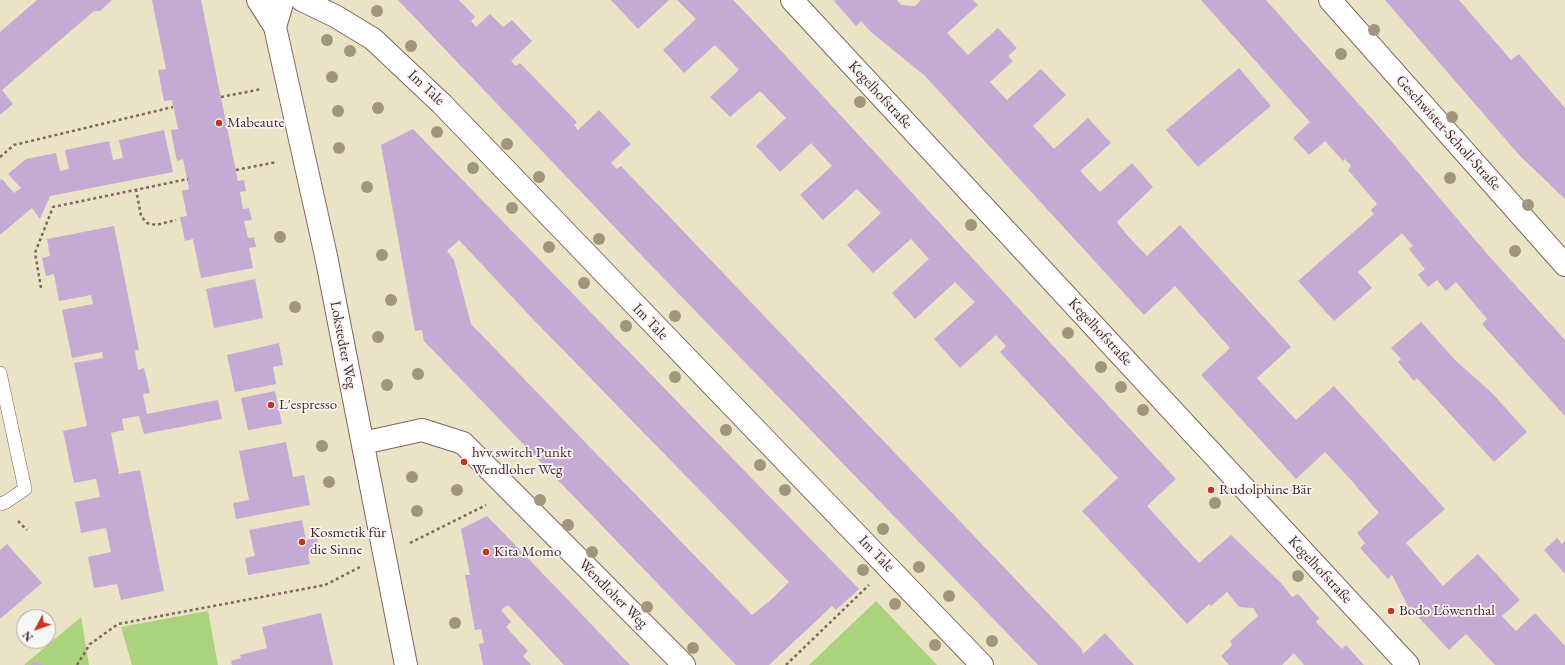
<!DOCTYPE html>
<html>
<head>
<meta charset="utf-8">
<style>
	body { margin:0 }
	#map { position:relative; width:1565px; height:665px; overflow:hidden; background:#ebe3c5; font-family:"EB Garamond",serif }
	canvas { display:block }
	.north { position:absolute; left:16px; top:609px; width:40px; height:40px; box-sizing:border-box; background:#f6f6f2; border:1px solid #b1a0a2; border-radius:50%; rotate:229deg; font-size:11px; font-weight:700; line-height:16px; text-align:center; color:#4a1f2b }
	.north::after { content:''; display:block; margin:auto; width:14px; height:18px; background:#c8321e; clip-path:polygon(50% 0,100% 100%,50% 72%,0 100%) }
</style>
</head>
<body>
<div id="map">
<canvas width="1565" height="665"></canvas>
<div class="north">N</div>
</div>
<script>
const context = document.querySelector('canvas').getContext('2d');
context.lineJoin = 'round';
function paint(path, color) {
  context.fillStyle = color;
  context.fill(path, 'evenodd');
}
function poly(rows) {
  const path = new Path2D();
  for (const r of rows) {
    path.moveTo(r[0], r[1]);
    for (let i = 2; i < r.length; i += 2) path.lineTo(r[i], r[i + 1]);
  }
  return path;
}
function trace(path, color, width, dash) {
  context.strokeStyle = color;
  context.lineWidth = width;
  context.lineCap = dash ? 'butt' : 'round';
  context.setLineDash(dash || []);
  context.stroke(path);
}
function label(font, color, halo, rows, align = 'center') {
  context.font = font + ' "EB Garamond",serif';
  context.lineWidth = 3.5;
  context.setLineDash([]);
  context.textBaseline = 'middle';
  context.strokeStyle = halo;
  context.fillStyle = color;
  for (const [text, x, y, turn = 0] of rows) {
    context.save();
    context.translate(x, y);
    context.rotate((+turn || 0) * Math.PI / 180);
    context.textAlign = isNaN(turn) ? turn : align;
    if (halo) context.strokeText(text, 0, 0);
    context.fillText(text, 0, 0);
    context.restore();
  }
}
paint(poly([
	[876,601,937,665,809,665],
	[208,611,218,665,132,665,121,627],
	[81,617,89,665,24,665]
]), '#abd27d');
paint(poly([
	[37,0,112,0,100,11,94,11,2,90,13,104,0,115,0,32],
	[152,0,201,0,238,181,244,180,246,191,240,192,243,209,249,208,252,220,244,221,248,238,254,237,256,247,249,248,253,268,201,278,193,239,185,241,180,217,187,216,182,191,189,189,183,159,177,161,174,147,171,130,178,129,172,100,164,101,158,70,166,69],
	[398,0,459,0,475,17,471,21,476,27,490,14,503,27,512,20,532,41,511,61,516,66,520,63,577,122,574,125,578,130,599,110,631,144,611,163,617,169,621,166,1081,648,1083,654,1105,633,1134,665,1038,665,644,258],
	[611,0,669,0,638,29],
	[677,0,733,0,760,28,1176,479,1147,506,1199,563,1231,535,1281,583,1292,597,1298,594,1319,618,1316,622,1342,649,1346,645,1364,665,1304,665,1294,653,1282,665,1229,665,1221,656,1232,645,1230,641,1258,616,1253,608,1239,607,1227,592,1211,606,1209,604,1187,624,1082,511,1118,478,1000,352,1006,346,996,335,960,368,934,339,975,302,955,282,915,319,892,293,929,259,911,239,873,273,847,245,881,213,857,189,823,220,800,195,832,166,811,143,780,172,756,146,786,118,760,91,730,117,710,97,739,70,728,58,715,45,684,73,663,50,696,19],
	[836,0,897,0,901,5,915,6,921,0,973,0,978,5,947,33,968,55,998,28,1017,48,1008,56,1013,61,990,82,1007,100,1041,69,1066,95,1033,126,1054,149,1088,118,1111,143,1080,171,1100,192,1132,163,1153,187,1117,222,1126,234,1147,256,1180,225,1291,347,1257,378,1296,420,1334,386,1445,509,1406,543,1443,586,1478,554,1520,600,1502,616,1516,631,1535,613,1565,646,1565,665,1495,665,1466,634,1449,650,1408,606,1392,575,1388,579,1360,548,1365,543,1357,533,1379,513,1352,481,1325,452,1296,479,1201,375,1230,348,1175,286,1144,315,925,76,871,32,861,21,856,26,834,1],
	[1201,0,1266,0,1380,128,1488,255,1565,340,1565,416,1482,324,1487,319,1456,282,1446,291,1437,280,1428,287,1418,275,1425,269,1409,249,1413,246,1402,233,1358,272,1372,288,1334,321,1298,281,1374,214,1371,210,1377,204,1348,170,1351,166,1345,159,1343,161,1325,141,1309,155,1293,138,1310,122],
	[1385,0,1459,0,1511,60,1519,54,1565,108,1565,199,1520,156],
	[1239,68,1271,106,1198,167,1166,130],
	[413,129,859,589,836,610,832,606,769,665,736,665,424,341,422,330,415,331,381,145],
	[459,240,529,315,789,582,772,599,752,615,471,324,454,260,447,251],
	[164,130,173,172,50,196,40,219,32,208,0,235,0,180,2,179,14,193,21,188,8,174,26,159,56,153,60,171,65,170,69,169,65,150,109,141,113,160,123,158,119,140],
	[114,226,139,350,135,351,138,370,144,368,150,393,143,394,147,414,218,400,222,419,144,434,139,416,122,419,124,430,111,433,119,474,140,470,164,591,121,600,117,584,94,588,88,557,111,552,106,528,81,533,75,502,100,497,96,479,74,483,63,431,87,426,74,363,103,358,102,352,72,358,62,310,93,304,91,295,59,301,54,274,46,276,42,258,50,256,47,239],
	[255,279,263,318,214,328,206,289],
	[1421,322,1455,360,1492,393,1527,432,1494,462,1417,378,1414,381,1398,362,1401,359,1391,348],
	[279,343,283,365,273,367,276,384,235,392,227,355],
	[275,391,282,424,248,430,241,398],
	[286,442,293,477,304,475,310,505,236,519,233,503,249,500,239,451],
	[487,516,572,604,630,665,564,665,508,605,501,610,511,622,506,627,528,651,523,656,531,665,483,665,479,644,484,643,481,629,475,630,465,575,470,575,461,529],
	[302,520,306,540,317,538,320,552,308,554,310,564,248,575,245,558,255,556,249,530],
	[1557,538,1562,544,1565,541,1565,574,1544,550],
	[7,544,42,583,0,619,0,550],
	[321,613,333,665,232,665,231,661,241,658,240,655,267,648,262,627],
	[33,661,44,665,31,665]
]), '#c5abd4');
const lane = poly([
	[0,373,25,489,6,502,0,504]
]);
const street = poly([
	[302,0,335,16,373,39,442,104,982,665],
	[792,0,1408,665],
	[1330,0,1565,265],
	[363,443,422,430,463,443,684,665]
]);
const primary = poly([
	[258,0,275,27,326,256,406,665],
	[275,27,283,0]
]);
trace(lane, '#826461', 14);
trace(street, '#826461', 24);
trace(primary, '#826461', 24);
trace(poly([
	[221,97,262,89],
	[0,157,14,145,173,107],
	[236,170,277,162],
	[136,189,141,216,147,223,156,225,176,220],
	[41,288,35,253,53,207,188,179],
	[18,521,27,530],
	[410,543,486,505],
	[77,665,90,644,118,624,325,585,360,567],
	[786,665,869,585]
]), '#826461', 2.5, [3, 3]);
trace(lane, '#fff', 13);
trace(street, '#fff', 22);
trace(primary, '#fff', 22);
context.fillStyle = '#a2957e';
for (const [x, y] of [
	[377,11],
	[1374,30],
	[327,40],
	[411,46],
	[350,51],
	[1341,54],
	[332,77],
	[860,102],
	[378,108],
	[338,111],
	[1452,117],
	[437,132],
	[507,144],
	[339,148],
	[473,168],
	[539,177],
	[1450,178],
	[367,187],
	[1528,205],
	[512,208],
	[971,225],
	[280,237],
	[599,239],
	[549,247],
	[1515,251],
	[382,255],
	[584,283],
	[391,300],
	[295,307],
	[675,316],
	[626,326],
	[1068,333],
	[378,337],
	[1101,367],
	[418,374],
	[675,377],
	[387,385],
	[1121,387],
	[1143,410],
	[726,430],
	[322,446],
	[760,465],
	[412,477],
	[329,482],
	[457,490],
	[785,490],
	[540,500],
	[1215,503],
	[417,511],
	[568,525],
	[883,529],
	[592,552],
	[919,567],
	[863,570],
	[1298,576],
	[949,596],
	[895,604],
	[647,607],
	[455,623],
	[992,641],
	[935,645],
	[693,648]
]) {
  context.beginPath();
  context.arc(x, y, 6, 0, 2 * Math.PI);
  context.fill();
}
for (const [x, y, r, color] of [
	[219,123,4,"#c8321e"],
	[271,405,4,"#c8321e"],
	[464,462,4,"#c8321e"],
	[1211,490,4,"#c8321e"],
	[302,542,4,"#c8321e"],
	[486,552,4,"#c8321e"],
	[1391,611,4,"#c8321e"]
]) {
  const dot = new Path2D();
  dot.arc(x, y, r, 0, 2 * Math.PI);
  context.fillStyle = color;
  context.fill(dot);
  trace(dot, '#f6f6f2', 1.5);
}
label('15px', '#4a1f2b', '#f6f6f2', [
	["Im Tale",426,88,43],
	["Kegelhofstraße",880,95,47],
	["Geschwister-Scholl-Straße",1448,133,48],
	["Im Tale",650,322,46],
	["Kegelhofstraße",1100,332,47],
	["Lokstedter Weg",343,345,79],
	["Im Tale",876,554,46],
	["Kegelhofstraße",1320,570,47],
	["Wendloher Weg",613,594,45]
]);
label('15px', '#4a1f2b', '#f6f6f2', [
	["Mabeaute",227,123],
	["L'espresso",279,405],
	["hvv switch Punkt",472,453],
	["Wendloher Weg",472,470],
	["Rudolphine Bär",1219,490],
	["Kosmetik für",310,533],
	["die Sinne",310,550],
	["Kita Momo",494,552],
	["Bodo Löwenthal",1399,611]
], 'left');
</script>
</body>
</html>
